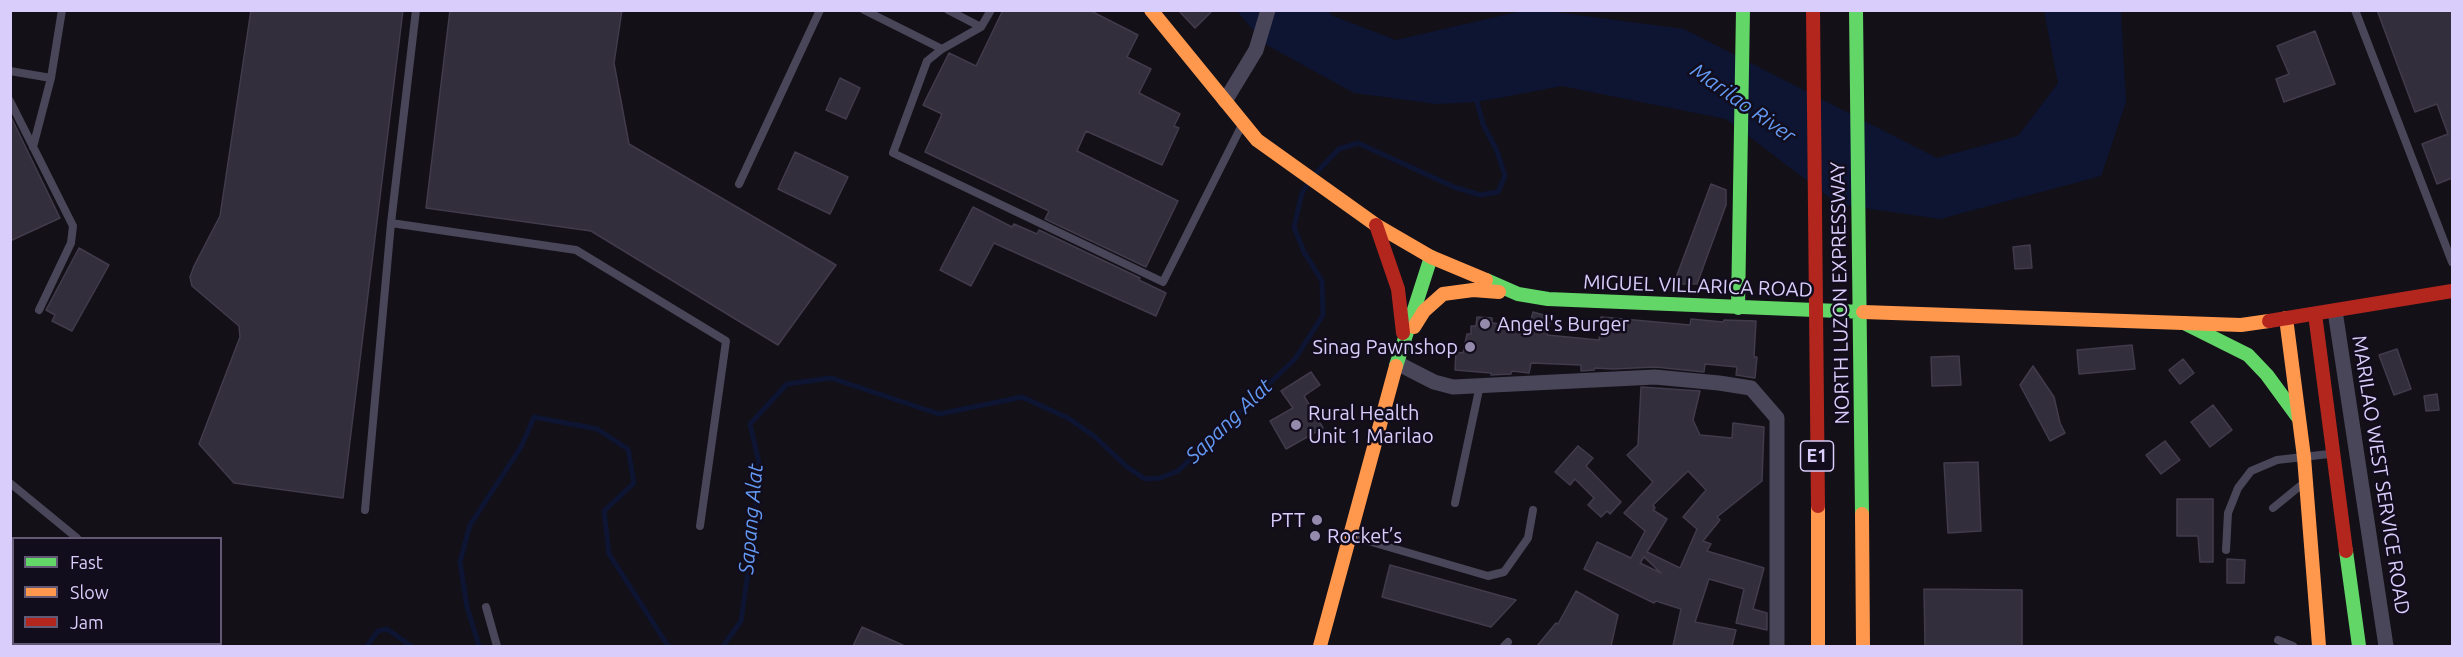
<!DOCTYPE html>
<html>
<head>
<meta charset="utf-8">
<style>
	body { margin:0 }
	#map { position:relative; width:2463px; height:657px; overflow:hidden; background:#131018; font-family:Ubuntu,sans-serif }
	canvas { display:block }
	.frame { position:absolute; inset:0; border:12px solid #d9cdfb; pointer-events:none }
	.legend { position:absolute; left:12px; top:537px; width:210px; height:108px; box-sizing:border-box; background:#120d1c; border:2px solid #625a75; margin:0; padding:8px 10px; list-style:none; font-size:18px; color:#d9cdfb }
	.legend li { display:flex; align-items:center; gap:12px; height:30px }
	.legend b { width:30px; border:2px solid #625a75 }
</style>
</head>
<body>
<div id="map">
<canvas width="2463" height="657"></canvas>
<div class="frame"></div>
<ul class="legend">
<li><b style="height:8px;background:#63d668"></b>Fast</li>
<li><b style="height:8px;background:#ff974d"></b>Slow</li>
<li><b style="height:8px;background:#b3261e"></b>Jam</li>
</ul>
</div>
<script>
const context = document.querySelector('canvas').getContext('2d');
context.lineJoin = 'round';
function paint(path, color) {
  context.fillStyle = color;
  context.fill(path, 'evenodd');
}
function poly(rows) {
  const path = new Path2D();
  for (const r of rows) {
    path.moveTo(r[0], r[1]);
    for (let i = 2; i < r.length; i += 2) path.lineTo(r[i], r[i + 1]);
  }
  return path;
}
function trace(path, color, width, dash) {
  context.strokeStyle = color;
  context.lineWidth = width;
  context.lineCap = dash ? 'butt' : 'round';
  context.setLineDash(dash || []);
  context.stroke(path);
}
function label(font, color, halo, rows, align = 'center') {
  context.font = font + ' Ubuntu,sans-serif';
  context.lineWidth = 5;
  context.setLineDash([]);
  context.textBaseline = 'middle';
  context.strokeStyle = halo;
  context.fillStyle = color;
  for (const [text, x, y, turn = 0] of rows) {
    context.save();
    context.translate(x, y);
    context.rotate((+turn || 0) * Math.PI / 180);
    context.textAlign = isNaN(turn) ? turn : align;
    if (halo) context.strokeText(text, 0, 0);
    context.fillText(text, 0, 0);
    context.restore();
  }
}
paint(poly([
	[1526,10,1547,11,1684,29,1937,158,2018,136,2058,83,2044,11,2121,11,2126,102,2101,176,1940,219,1838,204,1726,119,1562,86,1477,102,1437,104,1354,93,1265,44,1237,11,1328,11,1333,16,1396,40]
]), '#0d1533');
trace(poly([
	[1315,174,1339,149,1358,143,1454,187,1480,195,1498,192,1505,176,1497,151,1483,124,1477,102,1478,96],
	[367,646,378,631,387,629,411,646],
	[479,646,467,607,460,562,470,525,521,447,534,417,597,429,628,449,634,483,604,511,609,554,668,646],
	[723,646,741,621,754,530,759,463,750,424,787,384,831,378,939,414,1022,397,1068,418,1094,436,1127,467,1145,479,1160,478,1178,471,1295,359,1323,315,1322,281,1304,252,1294,227,1302,193,1309,182]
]), '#0d1533', 5);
const building = poly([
	[251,10,403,10,343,498,234,483,199,444,240,337,239,326,192,286,190,277,194,266,220,216,251,10],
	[450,10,622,10,614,63,629,144,836,265,778,345,591,231,426,208,450,10],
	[1003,10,1089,10,1138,35,1127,57,1151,69,1139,93,1180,114,1174,126,1179,128,1162,165,1086,131,1077,151,1178,201,1146,267,1045,219,1049,211,925,152,942,114,923,105,949,53,976,66,1003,10],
	[1178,10,1213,10,1195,28,1178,10],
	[2377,10,2452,10,2452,178,2437,184,2422,144,2448,134,2437,104,2415,112,2377,10],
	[2315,31,2335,84,2284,102,2276,79,2289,74,2277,46,2315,31],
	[840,78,860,88,846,119,826,110,840,78],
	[10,115,60,218,10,241,10,115],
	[795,152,848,177,830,214,778,189,795,152],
	[1711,184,1726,190,1726,205,1697,284,1677,284,1677,275,1711,184],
	[973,207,1012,227,1014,224,1037,234,1039,230,1140,278,1139,280,1166,293,1156,316,994,243,971,286,940,270,973,207],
	[2030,245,2032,268,2015,269,2013,247,2030,245],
	[79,248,109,265,72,331,52,321,55,315,46,310,79,248],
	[1533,312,1551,317,1547,335,1599,340,1601,317,1690,325,1691,319,1723,322,1724,320,1756,321,1754,357,1757,357,1755,378,1736,375,1737,367,1705,364,1704,372,1655,367,1613,369,1595,368,1594,370,1581,371,1581,365,1531,363,1529,373,1512,371,1511,374,1491,375,1491,373,1455,370,1456,352,1463,353,1467,334,1471,334,1471,326,1476,326,1477,317,1492,318,1492,323,1529,327,1533,312],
	[2132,345,2135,369,2079,374,2077,350,2132,345],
	[2397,349,2411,389,2394,395,2379,355,2397,349],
	[1959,356,1961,385,1932,386,1931,357,1959,356],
	[2183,359,2194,373,2180,384,2169,370,2183,359],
	[2033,366,2054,397,2060,423,2065,433,2050,441,2020,385,2033,366],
	[1311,372,1320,385,1304,396,1323,428,1286,449,1270,421,1293,408,1281,391,1311,372],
	[1641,387,1700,391,1693,420,1700,435,1732,438,1733,423,1764,427,1762,481,1717,517,1720,520,1703,541,1711,544,1707,551,1764,568,1753,609,1767,613,1767,630,1736,623,1744,589,1709,579,1695,622,1736,630,1732,646,1673,646,1681,609,1656,601,1654,603,1584,569,1597,542,1631,558,1645,531,1624,513,1653,482,1627,455,1638,445,1641,387],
	[1688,471,1706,490,1683,517,1697,529,1680,568,1647,552,1667,519,1653,510,1655,508,1653,505,1688,471],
	[1644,557,1661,573,1640,563,1644,557],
	[2437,394,2439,410,2426,411,2424,396,2437,394],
	[2213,405,2232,430,2210,447,2191,422,2213,405],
	[2165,441,2180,460,2161,474,2146,455,2165,441],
	[1578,446,1593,458,1586,466,1621,502,1610,514,1607,511,1601,517,1588,505,1594,498,1575,479,1570,485,1555,472,1578,446],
	[1978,462,1981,531,1948,533,1944,463,1978,462],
	[2177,499,2213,499,2213,562,2200,562,2198,536,2177,536,2177,499],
	[2227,559,2245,560,2244,583,2227,583,2227,559],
	[1390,565,1516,600,1491,627,1382,597,1390,565],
	[1924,589,2022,590,2022,646,1925,646,1924,589],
	[1576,591,1618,615,1611,646,1537,646,1556,623,1558,624,1576,591],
	[862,627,905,646,853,646,862,627]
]);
paint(building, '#322e3b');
trace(building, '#413b4c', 1.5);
trace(poly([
	[864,10,942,49],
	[948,10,981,27,991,10],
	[2355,10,2452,262],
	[981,27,942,49,927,61,893,153,1163,282,1242,125],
	[10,71,51,78,33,147],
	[51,78,62,10],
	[10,101,73,226,71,243,39,310],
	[739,184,820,10],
	[391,223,576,250,726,341,700,526],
	[10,483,77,538],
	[1455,503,1480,385],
	[2273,508,2300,486],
	[365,510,391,223,416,10],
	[1351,536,1488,576,1504,572,1528,538,1533,510],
	[2226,550,2228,513,2238,488,2251,471,2277,460,2329,454],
	[486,607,497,646],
	[2278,640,2293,646],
	[213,644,217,646],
	[1504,646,1508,642]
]), '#4a4659', 8);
trace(poly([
	[1225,101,1256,50,1268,10],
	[2335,311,2386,646],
	[1397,363,1434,382,1453,387,1655,377,1719,383,1751,388,1777,418,1777,646]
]), '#4a4659', 15);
trace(poly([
	[1856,10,1862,514],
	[1486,280,1518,294,1548,299,1863,312],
	[1738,308,1743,10],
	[2184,323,2248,355,2267,375,2297,416],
	[1396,366,1431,257],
	[2346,551,2359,646]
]), '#63d668', 14);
trace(poly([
	[1151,10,1257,140,1376,225,1431,257,1486,280],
	[1863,312,2241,325,2269,321],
	[2286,318,2304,457,2319,646],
	[1414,327,1424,311,1443,294,1473,290,1499,292],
	[1818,506,1818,646],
	[1862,514,1863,646],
	[1320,646,1396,366]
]), '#ff974d', 14);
trace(poly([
	[1813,10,1818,506],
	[1376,225,1398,289,1403,333],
	[2315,314,2346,551],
	[2269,321,2452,291]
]), '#b3261e', 14);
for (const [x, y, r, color] of [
	[1485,324,6,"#948bac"],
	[1470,347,6,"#948bac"],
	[1296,425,6,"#948bac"],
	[1317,520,6,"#948bac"],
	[1315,536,6,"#948bac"]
]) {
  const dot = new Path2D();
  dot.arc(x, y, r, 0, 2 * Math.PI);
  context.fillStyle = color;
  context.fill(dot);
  trace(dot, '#120d1c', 2);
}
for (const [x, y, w] of [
	[1817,456,33]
]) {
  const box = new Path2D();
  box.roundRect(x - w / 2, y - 15, w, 30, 4.5);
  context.fillStyle = '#120d1c';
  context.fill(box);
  trace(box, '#d9cdfb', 1.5);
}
label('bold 18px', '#d9cdfb', null, [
	["E1",1817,456]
]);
label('20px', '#d9cdfb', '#120d1c', [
	["MIGUEL VILLARICA ROAD",1698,286,2],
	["NORTH LUZON EXPRESSWAY",1840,293,-91],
	["MARILAO WEST SERVICE ROAD",2381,475,81]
]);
label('20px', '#d9cdfb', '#120d1c', [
	["Angel's Burger",1497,324],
	["Sinag Pawnshop",1458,347,"right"],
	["Rural Health",1308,413],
	["Unit 1 Marilao",1308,436],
	["PTT",1305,520,"right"],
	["Rocket’s",1327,536]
], 'left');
label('italic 21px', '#6399f2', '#120d1c', [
	["Marilao River",1743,103,35],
	["Sapang Alat",1229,421,-44],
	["Sapang Alat",751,519,-85]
]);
</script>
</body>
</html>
